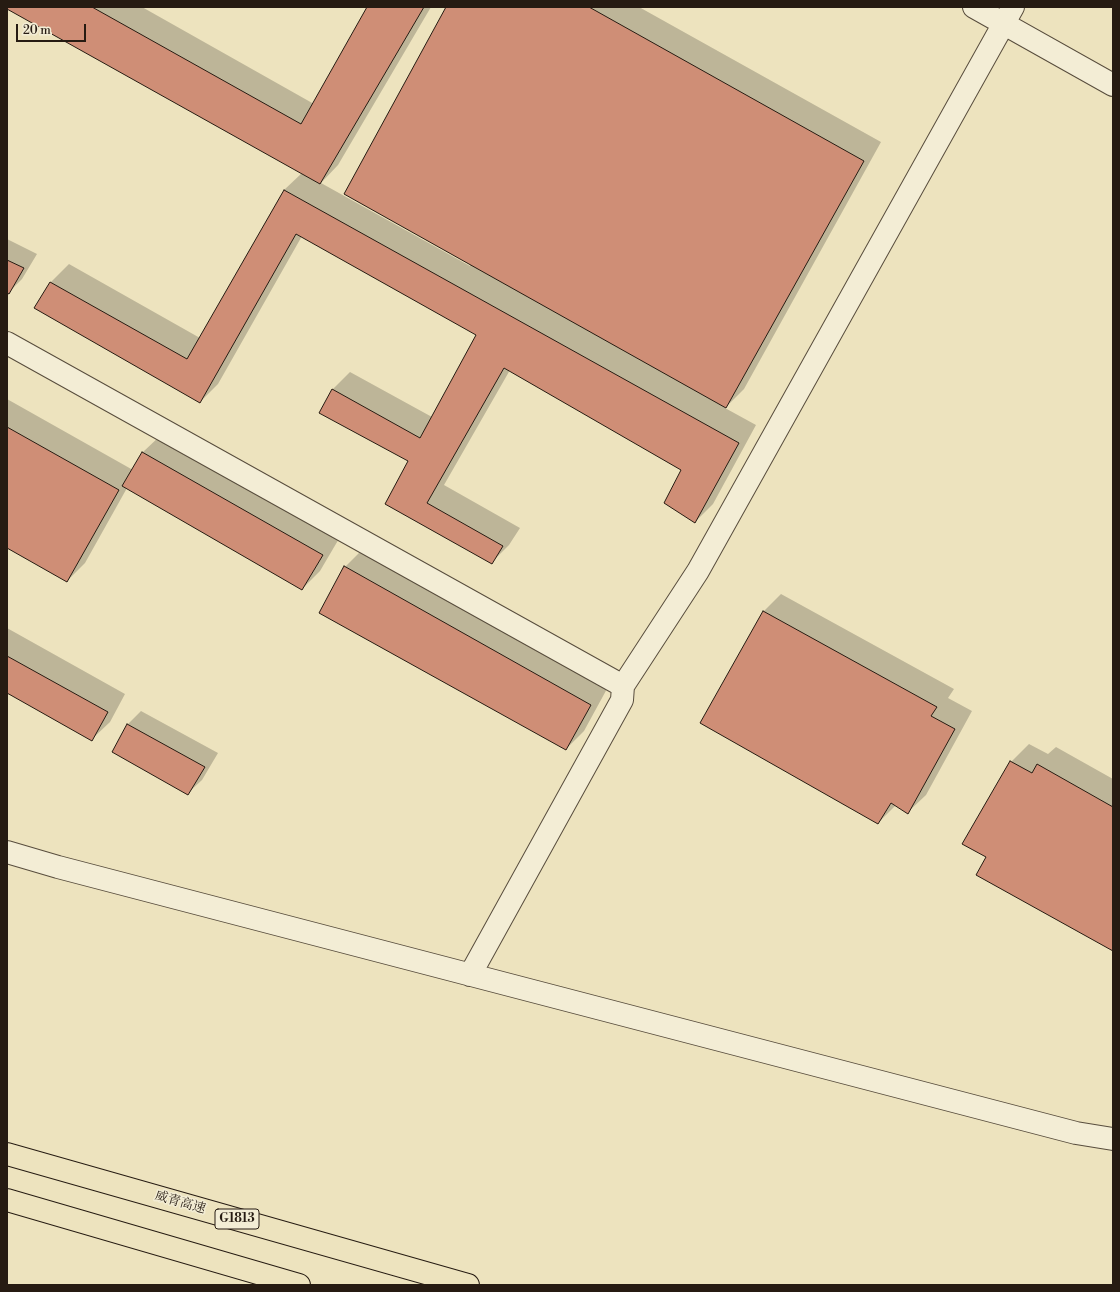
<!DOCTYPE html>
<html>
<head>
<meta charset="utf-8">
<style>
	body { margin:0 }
	#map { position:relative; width:1120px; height:1292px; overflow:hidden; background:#ede3be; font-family:"Libre Bodoni",serif }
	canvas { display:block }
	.frame { position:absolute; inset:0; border:8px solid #261b12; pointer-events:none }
	.scale { position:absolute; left:16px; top:24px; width:70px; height:18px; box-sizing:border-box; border:2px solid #261b12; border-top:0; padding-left:5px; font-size:12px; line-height:14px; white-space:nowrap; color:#261b12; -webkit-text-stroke:3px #f3edd5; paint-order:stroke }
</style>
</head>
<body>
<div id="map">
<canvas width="1120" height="1292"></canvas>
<div class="frame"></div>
<div class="scale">20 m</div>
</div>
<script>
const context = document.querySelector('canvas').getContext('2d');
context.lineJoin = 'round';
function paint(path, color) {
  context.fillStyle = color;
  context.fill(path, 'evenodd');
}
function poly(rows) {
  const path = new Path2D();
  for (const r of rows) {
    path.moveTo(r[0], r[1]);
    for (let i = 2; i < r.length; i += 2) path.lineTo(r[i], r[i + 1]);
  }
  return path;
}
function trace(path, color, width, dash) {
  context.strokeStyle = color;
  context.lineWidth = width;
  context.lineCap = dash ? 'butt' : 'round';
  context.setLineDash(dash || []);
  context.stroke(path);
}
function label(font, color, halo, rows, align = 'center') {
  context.font = font + ' "Libre Bodoni","Noto Serif SC",serif';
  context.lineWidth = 3;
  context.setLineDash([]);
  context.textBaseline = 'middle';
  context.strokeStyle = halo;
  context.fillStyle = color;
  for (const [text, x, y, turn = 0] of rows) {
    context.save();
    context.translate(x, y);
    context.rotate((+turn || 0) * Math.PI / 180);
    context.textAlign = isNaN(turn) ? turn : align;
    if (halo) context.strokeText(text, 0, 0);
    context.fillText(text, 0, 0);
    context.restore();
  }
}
paint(poly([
	[7,7,142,7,314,104,368,7,431,7,338,165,321,183,470,266,447,7,639,7,881,142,744,389,725,408,756,425,713,504,695,522,682,470,510,370,444,485,520,528,509,545,491,563,386,504,410,460,332,390,350,372,432,417,478,334,302,236,218,384,200,402,36,308,51,282,69,264,200,338,284,190,302,173],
	[7,239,37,254,22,279,8,293],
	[7,399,133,470,143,452,161,435,340,537,320,571,302,589,127,488,85,563,67,581,7,547],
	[363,549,608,687,584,731,566,749,345,567],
	[781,594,954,689,948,698,972,711,926,795,908,812,896,805,878,823,763,612],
	[7,628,125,694,110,722,92,739,7,692],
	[141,711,218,753,202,780,188,793,113,751,128,724],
	[1029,744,1048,754,1056,747,1113,779,1113,950,987,857,1011,762]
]), '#0003');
const building = poly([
	[7,7,92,7,301,124,367,7,424,7,320,184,7,9,7,7],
	[446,7,589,7,864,161,726,408,344,194,446,7],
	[284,190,739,443,695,523,664,503,681,470,504,368,427,503,503,546,492,564,385,504,408,461,319,413,332,389,420,438,476,335,296,234,200,403,34,308,50,282,187,359,284,190],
	[7,260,24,268,9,294,7,293,7,260],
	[7,427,119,490,67,582,7,548,7,427],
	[142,452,323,555,302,590,122,486,142,452],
	[344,566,591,705,566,750,319,613,344,566],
	[763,611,937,707,931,716,955,729,908,814,891,803,878,824,700,723,763,611],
	[7,656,108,712,92,741,7,693,7,656],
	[127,724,205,767,188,795,112,752,127,724],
	[1010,761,1032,773,1037,764,1113,807,1113,951,976,875,986,857,962,844,1010,761]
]);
paint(building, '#cf8e76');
trace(building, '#261b12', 1);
const minor = poly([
	[974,7,1113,85],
	[7,343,623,686],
	[7,852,58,867,1076,1133,1113,1139],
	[470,975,622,700,623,686,698,571,1013,7]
]);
const highway = poly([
	[7,1154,468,1285],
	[7,1200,299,1285]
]);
trace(minor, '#584d3d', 24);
trace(highway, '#261b12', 24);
trace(minor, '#f3edd5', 22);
trace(highway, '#ede3be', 22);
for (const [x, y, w] of [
	[237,1219,44]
]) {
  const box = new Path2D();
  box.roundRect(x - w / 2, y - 10, w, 20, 3);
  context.fillStyle = '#f3edd5';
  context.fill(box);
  trace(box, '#261b12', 1);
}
label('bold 12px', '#261b12', null, [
	["G1813",237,1219]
]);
label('13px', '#261b12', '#f3edd5', [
	["威青高速",180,1203,16]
]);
</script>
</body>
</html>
